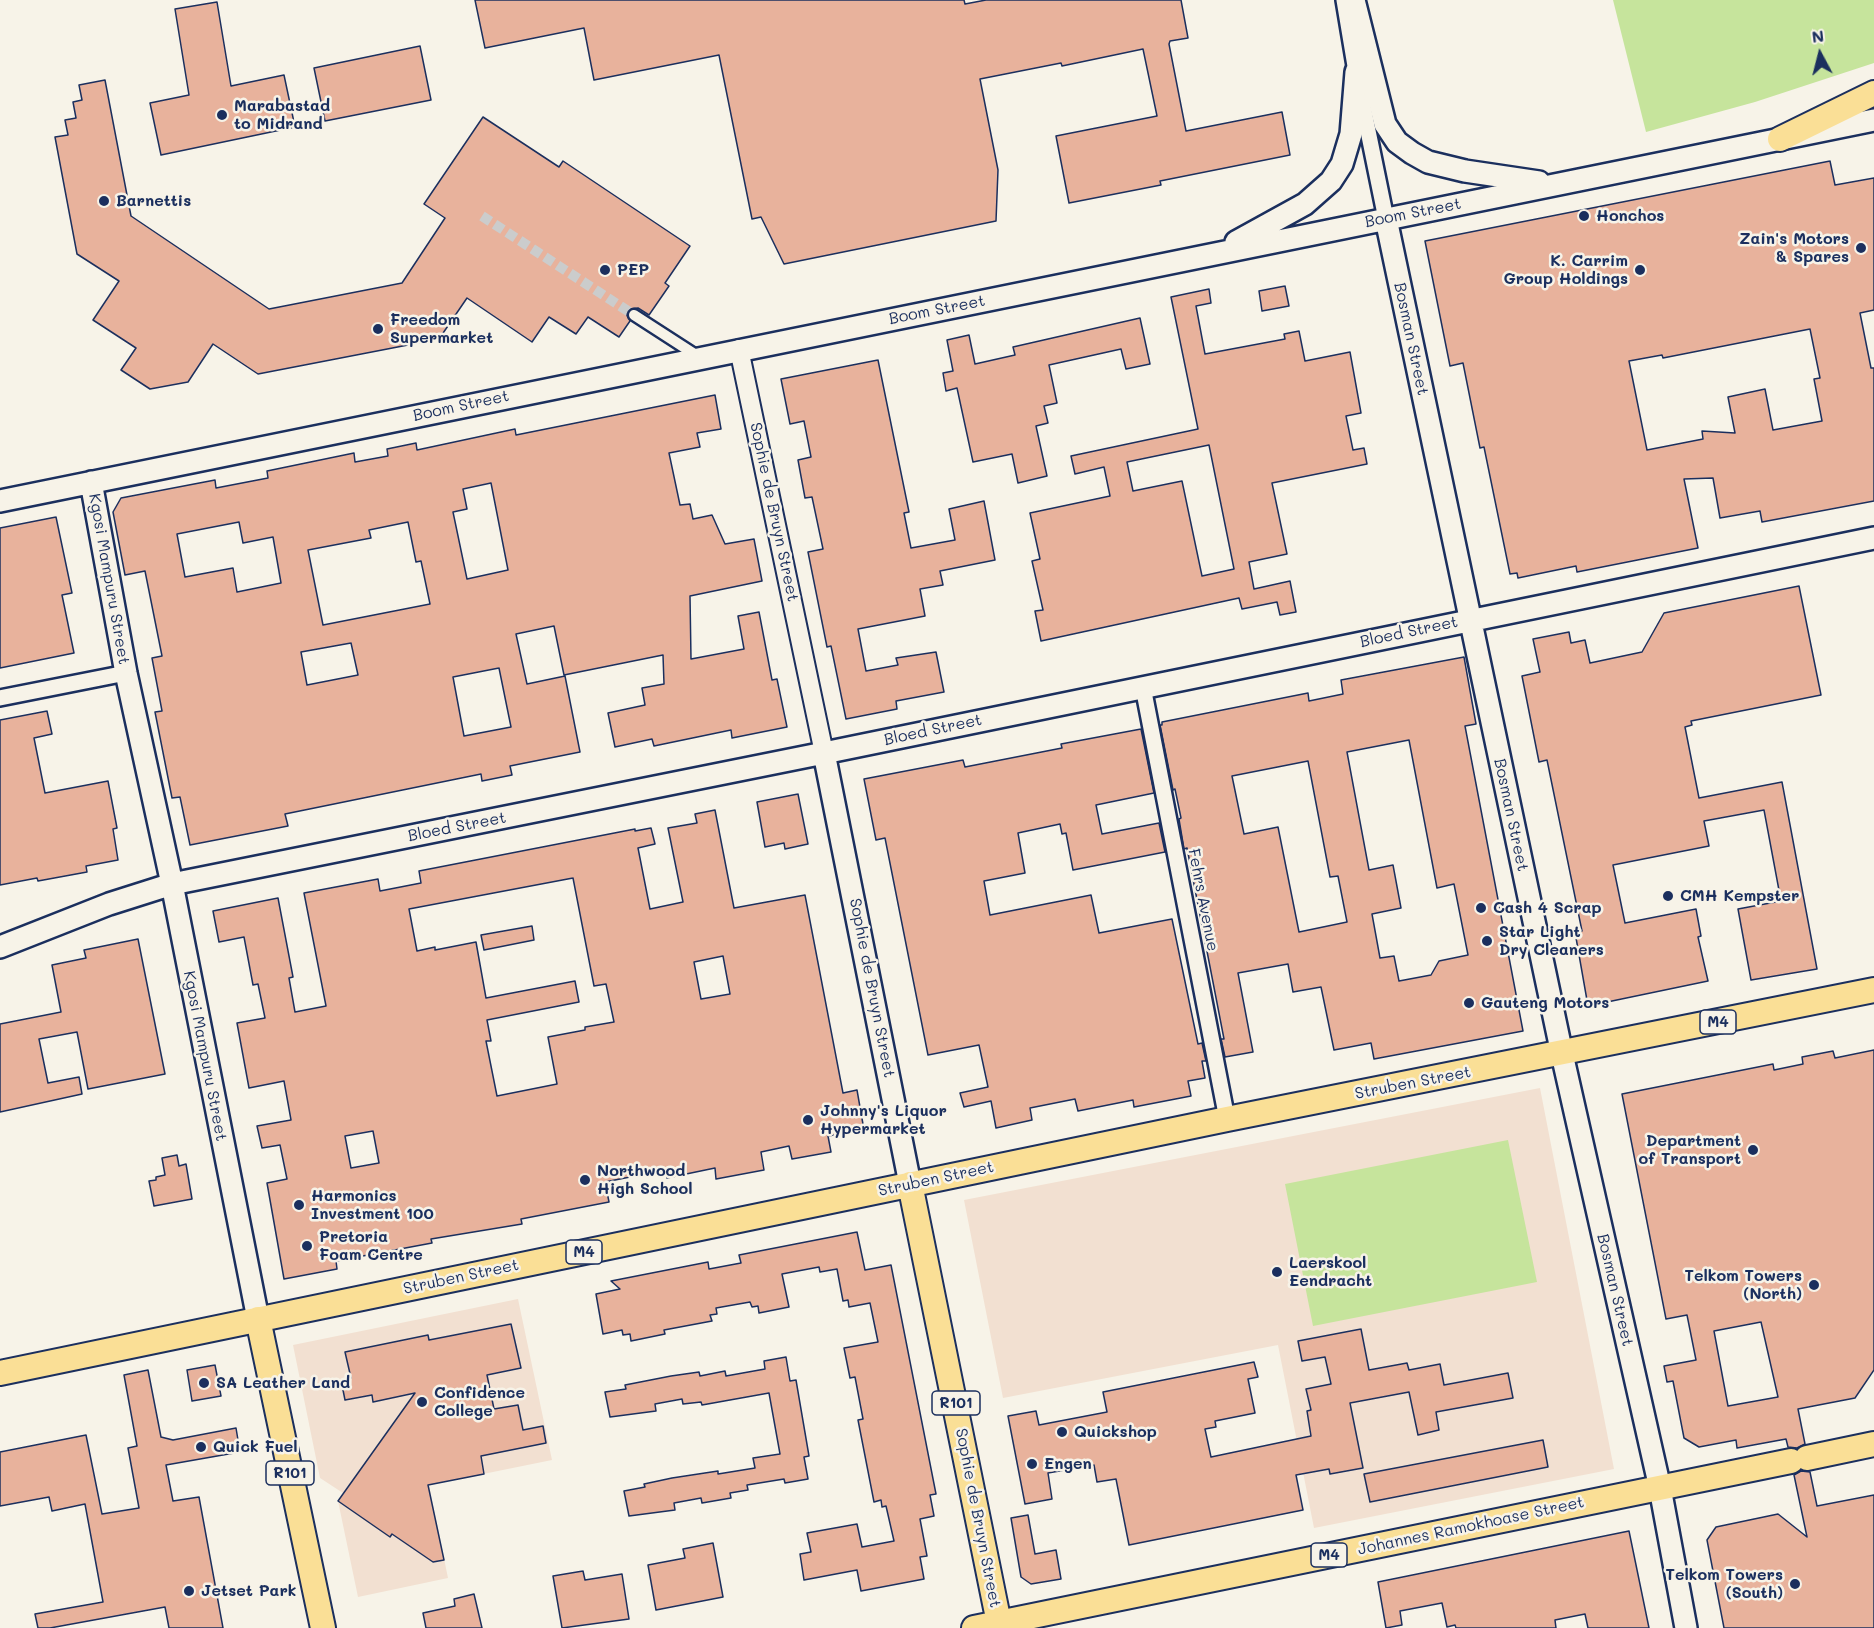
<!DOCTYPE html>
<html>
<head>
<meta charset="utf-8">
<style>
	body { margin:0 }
	#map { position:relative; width:1874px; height:1628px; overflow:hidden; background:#f7f3e8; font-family:Mali,sans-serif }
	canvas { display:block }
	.north { position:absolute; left:1790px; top:24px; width:60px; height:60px; -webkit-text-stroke:4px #f7f3e8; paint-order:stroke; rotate:353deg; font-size:16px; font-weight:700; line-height:24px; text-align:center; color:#1b2f5e }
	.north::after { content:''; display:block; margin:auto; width:21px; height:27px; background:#1b2f5e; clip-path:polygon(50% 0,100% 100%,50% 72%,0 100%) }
</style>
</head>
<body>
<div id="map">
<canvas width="1874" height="1628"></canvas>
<div class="north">N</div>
</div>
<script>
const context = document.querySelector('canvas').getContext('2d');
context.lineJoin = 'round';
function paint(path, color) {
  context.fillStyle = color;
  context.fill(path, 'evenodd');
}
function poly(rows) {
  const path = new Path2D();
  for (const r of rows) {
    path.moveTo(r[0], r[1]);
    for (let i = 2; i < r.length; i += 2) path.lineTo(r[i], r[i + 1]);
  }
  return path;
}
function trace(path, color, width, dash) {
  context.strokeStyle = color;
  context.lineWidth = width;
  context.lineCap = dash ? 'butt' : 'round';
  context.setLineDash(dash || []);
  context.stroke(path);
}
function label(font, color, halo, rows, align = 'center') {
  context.font = font + ' Mali,sans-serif';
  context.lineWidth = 5;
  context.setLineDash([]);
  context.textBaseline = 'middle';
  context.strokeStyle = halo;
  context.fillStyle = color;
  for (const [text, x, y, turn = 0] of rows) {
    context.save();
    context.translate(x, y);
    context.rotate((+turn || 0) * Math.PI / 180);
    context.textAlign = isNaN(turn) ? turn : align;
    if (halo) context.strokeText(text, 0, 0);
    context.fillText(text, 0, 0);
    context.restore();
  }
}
paint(poly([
	[1540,1088,1614,1469,1314,1528,1278,1345,1003,1398,964,1200],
	[518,1299,552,1460,429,1485,448,1578,358,1597,338,1501,343,1493,320,1478,293,1345]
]), '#f2e0d1');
paint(poly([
	[1613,0,1874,0,1874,63,1755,102,1646,132],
	[1508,1140,1537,1282,1313,1326,1285,1184]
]), '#c6e49c');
const building = poly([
	[475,0,964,0,965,4,986,0,1181,0,1188,38,1170,41,1169,44,1186,131,1282,112,1290,155,1160,181,1161,185,1069,203,1056,136,1157,116,1143,49,1062,66,1061,63,980,79,998,170,996,221,784,264,761,217,752,219,719,55,594,80,584,28,485,48,475,0],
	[217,2,231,86,284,75,295,127,161,155,150,103,189,95,175,9,217,2],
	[420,46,431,100,325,121,314,68,420,46],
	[105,80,131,216,269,309,402,283,445,218,424,204,483,117,559,167,563,161,690,246,665,283,669,286,649,315,638,308,630,309,627,315,630,321,619,337,588,317,576,334,549,317,532,342,467,298,439,339,258,374,213,344,188,382,150,389,121,370,136,348,93,320,119,281,77,254,55,137,68,135,65,120,76,118,73,102,82,100,79,85,105,80],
	[1830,161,1835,185,1874,178,1874,310,1860,313,1871,368,1874,368,1874,501,1762,522,1760,511,1720,518,1713,478,1684,479,1698,548,1577,572,1576,566,1518,578,1517,573,1510,574,1484,447,1480,448,1463,363,1450,366,1425,241,1830,161],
	[1810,329,1820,378,1814,379,1822,421,1773,430,1765,389,1728,397,1735,433,1702,431,1703,439,1647,450,1629,361,1662,355,1663,358,1810,329],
	[1285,286,1289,306,1262,311,1259,291,1285,286],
	[1209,289,1211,303,1196,306,1205,354,1285,339,1284,334,1299,331,1305,361,1350,352,1361,413,1346,416,1353,450,1364,448,1367,464,1272,483,1287,554,1249,562,1254,589,1290,581,1296,612,1280,615,1277,602,1242,609,1239,598,1041,641,1035,611,1043,610,1032,561,1040,559,1030,513,1110,496,1104,467,1075,474,1071,456,1198,429,1171,297,1209,289],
	[1209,445,1234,569,1202,576,1182,481,1133,491,1127,462,1209,445],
	[1140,318,1150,364,1126,369,1121,349,1049,365,1057,403,1044,406,1048,423,1036,426,1047,476,1018,483,1012,454,973,462,957,388,946,391,943,373,953,371,947,340,969,335,975,364,1015,355,1013,347,1140,318],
	[878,360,909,512,904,513,911,548,955,540,949,509,984,501,995,560,940,571,943,585,920,589,925,616,858,629,866,671,898,665,896,658,936,652,944,692,896,701,897,709,846,719,831,646,827,647,808,552,823,549,812,497,805,498,798,460,811,457,804,421,790,424,781,379,878,360],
	[715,395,721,429,697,433,700,447,669,453,680,505,690,504,693,519,712,515,725,544,754,539,762,581,690,596,691,659,744,649,738,616,759,612,772,680,777,679,787,727,732,738,731,730,654,746,652,739,615,747,608,713,645,705,642,688,664,684,663,655,564,675,554,626,516,634,527,684,565,676,580,752,510,766,512,775,482,781,481,774,285,814,288,826,190,845,180,797,172,798,155,712,162,711,152,658,162,656,145,571,125,575,113,512,121,498,215,480,216,488,268,478,267,471,354,453,355,462,388,456,387,449,416,443,417,450,515,429,516,435,715,395],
	[491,483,508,570,467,579,453,512,467,509,463,489,491,483],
	[239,522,243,543,273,537,281,583,237,592,233,568,185,577,177,534,239,522],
	[408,522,416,562,421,561,430,604,323,625,308,550,371,538,369,530,408,522],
	[351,643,358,675,307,685,301,652,351,643],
	[499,668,511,727,464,736,453,677,499,668],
	[56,517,72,593,62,595,74,653,0,668,0,528,56,517],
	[1799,586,1821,695,1691,721,1692,725,1685,727,1699,798,1782,782,1817,969,1751,980,1738,909,1781,901,1764,810,1704,821,1709,846,1613,865,1625,923,1696,909,1701,936,1698,937,1708,981,1588,1006,1575,932,1582,931,1547,760,1539,762,1522,676,1540,672,1533,639,1569,632,1571,643,1585,640,1590,663,1642,652,1664,613,1799,586],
	[1464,657,1476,724,1465,726,1523,1031,1374,1059,1371,1043,1334,1050,1321,987,1293,992,1288,964,1238,973,1253,1052,1225,1057,1221,1039,1224,1039,1187,848,1184,849,1179,819,1181,818,1175,789,1173,790,1160,725,1162,725,1162,722,1308,693,1309,701,1343,694,1341,680,1464,657],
	[1409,740,1437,888,1454,884,1468,955,1439,961,1431,975,1399,981,1394,956,1380,958,1372,914,1401,908,1393,865,1369,870,1347,752,1409,740],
	[1308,761,1330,877,1338,876,1347,922,1299,932,1278,827,1244,834,1232,776,1308,761],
	[47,711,52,734,34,738,45,793,108,781,117,828,113,829,118,860,86,866,87,872,38,881,37,878,0,885,0,720,47,711],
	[1141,729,1154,793,1096,805,1102,834,1159,823,1165,852,1073,870,1066,833,1062,834,1060,824,1018,833,1025,873,984,881,990,915,1091,895,1099,933,1172,919,1198,1044,1202,1043,1206,1061,1202,1061,1205,1078,1188,1081,1191,1096,1134,1107,1133,1100,1078,1111,1075,1099,1030,1108,1032,1120,996,1128,991,1101,964,1107,960,1093,988,1087,979,1045,928,1055,885,838,876,840,864,779,963,760,965,767,1062,748,1061,744,1141,729],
	[798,794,808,844,785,849,784,843,765,847,757,802,798,794],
	[715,810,734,908,805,895,843,1093,857,1090,864,1130,828,1136,831,1152,792,1159,789,1146,761,1152,764,1170,716,1179,715,1168,667,1178,665,1170,605,1182,609,1202,521,1219,522,1224,431,1239,432,1243,336,1261,337,1269,284,1279,267,1183,287,1179,280,1145,262,1148,257,1126,291,1120,284,1081,249,1088,237,1023,265,1018,258,984,253,985,244,937,219,942,213,911,278,898,293,977,289,978,295,1012,326,1006,304,893,378,879,380,891,421,883,419,871,635,829,635,831,651,828,655,844,638,848,650,909,683,902,668,828,697,823,695,814,715,810],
	[573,878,594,986,606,984,614,1022,585,1027,585,1030,548,1037,557,1084,497,1096,486,1041,491,1041,487,1020,579,1002,575,981,486,998,476,942,435,950,435,947,417,951,409,909,573,878],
	[723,956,730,994,701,999,694,962,723,956],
	[373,1131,379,1163,351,1168,345,1136,373,1131],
	[532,926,534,940,484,950,481,935,532,926],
	[138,939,165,1074,88,1089,77,1032,39,1039,48,1083,79,1077,82,1094,0,1112,0,1024,61,1012,52,965,86,958,84,950,138,939],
	[1874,1050,1874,1370,1855,1398,1798,1409,1805,1444,1797,1448,1788,1447,1786,1439,1737,1448,1736,1440,1699,1447,1684,1438,1673,1381,1667,1382,1664,1366,1696,1360,1687,1315,1666,1319,1622,1094,1773,1064,1774,1070,1803,1064,1802,1057,1833,1051,1835,1058,1874,1050],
	[1761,1322,1778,1397,1728,1406,1714,1331,1761,1322],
	[177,1155,179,1166,186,1164,192,1199,154,1206,149,1181,156,1180,156,1177,165,1175,162,1158,177,1155],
	[857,1232,865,1270,891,1265,936,1494,930,1495,934,1516,920,1519,927,1556,920,1557,924,1579,861,1591,857,1570,804,1580,800,1554,811,1552,807,1533,857,1524,862,1547,894,1541,886,1506,882,1507,881,1500,874,1502,858,1420,863,1419,855,1377,850,1378,844,1348,878,1342,870,1303,849,1307,848,1300,843,1301,837,1269,820,1272,819,1267,782,1274,789,1307,759,1313,758,1306,752,1307,750,1302,716,1308,717,1314,710,1315,712,1321,664,1330,665,1334,631,1341,630,1334,623,1335,622,1330,603,1334,596,1294,620,1289,611,1281,708,1262,709,1269,741,1263,739,1255,857,1232],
	[511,1324,521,1368,487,1375,494,1409,518,1405,523,1430,543,1426,546,1443,481,1456,484,1474,428,1485,444,1560,433,1562,392,1534,390,1537,338,1501,415,1393,373,1402,372,1395,345,1400,341,1380,351,1378,345,1352,428,1335,429,1340,511,1324],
	[1361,1329,1369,1370,1407,1363,1409,1370,1440,1364,1444,1385,1508,1373,1513,1398,1436,1412,1439,1430,1418,1435,1409,1392,1350,1403,1363,1468,1330,1474,1329,1469,1296,1475,1303,1510,1129,1545,1116,1479,1097,1482,1094,1465,1048,1473,1052,1499,1025,1504,1008,1416,1036,1411,1039,1425,1107,1412,1103,1392,1254,1362,1258,1377,1248,1379,1255,1413,1215,1421,1216,1427,1205,1429,1211,1457,1311,1436,1307,1411,1311,1410,1306,1389,1331,1384,1325,1357,1302,1361,1298,1341,1361,1329],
	[786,1357,790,1381,796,1380,809,1456,804,1457,808,1479,785,1483,784,1479,747,1485,748,1490,730,1493,731,1498,702,1503,701,1498,674,1503,675,1510,629,1516,624,1491,645,1487,644,1484,672,1478,718,1471,718,1474,755,1468,753,1458,780,1454,769,1393,702,1405,701,1402,683,1404,682,1399,655,1404,656,1411,610,1417,605,1392,626,1389,625,1385,671,1376,699,1372,700,1376,725,1371,726,1376,765,1369,764,1361,786,1357],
	[215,1365,221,1396,192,1401,187,1370,215,1365],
	[148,1370,161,1437,173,1440,236,1428,240,1452,166,1465,173,1501,199,1497,223,1628,169,1628,165,1607,50,1628,38,1628,35,1614,103,1602,85,1504,52,1511,49,1497,0,1506,0,1452,86,1435,102,1514,139,1508,128,1448,137,1446,124,1375,148,1370],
	[1543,1440,1548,1467,1370,1502,1364,1474,1543,1440],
	[1801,1471,1810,1472,1817,1506,1874,1495,1874,1628,1724,1628,1707,1540,1716,1527,1778,1514,1807,1537,1794,1475,1801,1471],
	[1028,1515,1035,1554,1056,1550,1061,1579,1031,1584,1021,1577,1011,1518,1028,1515],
	[1629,1531,1649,1628,1588,1628,1585,1614,1555,1620,1556,1628,1456,1628,1455,1625,1447,1627,1442,1603,1400,1611,1402,1625,1386,1628,1378,1582,1629,1531],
	[713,1543,723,1597,656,1610,648,1565,685,1558,683,1549,713,1543],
	[583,1571,585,1580,622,1574,629,1619,562,1628,553,1576,583,1571],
	[474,1594,482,1628,426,1628,423,1613,455,1606,454,1599,474,1594]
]);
paint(building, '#e8b29c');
trace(building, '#1b2f5e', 1.5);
trace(poly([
	[482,216,634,315]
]), '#cbcccc', 10, [10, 5]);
const pedestrian = poly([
	[634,315,699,357]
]);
const minor = poly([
	[1344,0,1356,72,1386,219],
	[1143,687,1227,1119],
	[0,698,126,673]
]);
const tertiary = poly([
	[739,349,824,753]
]);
const secondary = poly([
	[1354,0,1385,124,1397,142,1412,153,1428,162,1465,171,1539,182],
	[1386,219,1562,1054,1660,1488,1686,1628],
	[1236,242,1305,204,1331,181,1342,164,1351,134,1356,72],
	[91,482,126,673,172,884,258,1319],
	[0,501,1874,120],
	[824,753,910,1184],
	[0,947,109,904,172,884,824,753,1874,538]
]);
const primary = poly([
	[1780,139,1874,93],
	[910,1184,1000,1628],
	[258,1319,323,1628],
	[0,1373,1227,1119,1874,990],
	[1807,1458,1874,1444],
	[974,1628,1791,1461]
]);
trace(pedestrian, '#1b2f5e', 15);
trace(minor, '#1b2f5e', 20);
trace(tertiary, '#1b2f5e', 22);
trace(secondary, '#1b2f5e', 26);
trace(primary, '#1b2f5e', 28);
trace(pedestrian, '#f7f3e8', 10);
trace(minor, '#f7f3e8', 15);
trace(tertiary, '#f7f3e8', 18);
trace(secondary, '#f7f3e8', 21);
trace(primary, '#fadf96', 24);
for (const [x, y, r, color] of [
	[222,115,6,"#1b2f5e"],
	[104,201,6,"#1b2f5e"],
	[1584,216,6,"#1b2f5e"],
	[1861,248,6,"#1b2f5e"],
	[605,270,6,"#1b2f5e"],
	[1640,270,6,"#1b2f5e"],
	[378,329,6,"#1b2f5e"],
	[1668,896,6,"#1b2f5e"],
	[1481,908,6,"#1b2f5e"],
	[1487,941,6,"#1b2f5e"],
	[1469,1003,6,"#1b2f5e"],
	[808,1120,6,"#1b2f5e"],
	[1753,1150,6,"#1b2f5e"],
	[585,1180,6,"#1b2f5e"],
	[299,1205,6,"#1b2f5e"],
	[307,1246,6,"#1b2f5e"],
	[1277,1272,6,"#1b2f5e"],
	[1814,1285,6,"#1b2f5e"],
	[204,1383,6,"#1b2f5e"],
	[422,1402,6,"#1b2f5e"],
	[1062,1432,6,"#1b2f5e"],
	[201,1447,6,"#1b2f5e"],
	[1032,1464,6,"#1b2f5e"],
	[1795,1584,6,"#1b2f5e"],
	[189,1591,6,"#1b2f5e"]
]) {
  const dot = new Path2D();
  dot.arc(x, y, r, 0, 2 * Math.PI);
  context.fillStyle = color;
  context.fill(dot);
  trace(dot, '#f7f3e8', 2);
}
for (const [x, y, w] of [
	[1718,1022,36],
	[584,1252,36],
	[956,1403,48],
	[290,1473,48],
	[1329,1555,36]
]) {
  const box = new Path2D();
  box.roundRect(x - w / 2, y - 12, w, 24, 4.5);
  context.fillStyle = '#f7f3e8';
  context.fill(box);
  trace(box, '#1b2f5e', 1.5);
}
label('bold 15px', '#1b2f5e', null, [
	["M4",1718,1022],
	["M4",584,1252],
	["R101",956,1403],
	["R101",290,1473],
	["M4",1329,1555]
]);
label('bold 16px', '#1b2f5e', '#f7f3e8', [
	["Marabastad",234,106],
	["to Midrand",234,124],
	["Barnettis",116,201],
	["Honchos",1596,216],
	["Zain's Motors",1849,239,"right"],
	["& Spares",1849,257,"right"],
	["K. Carrim",1628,261,"right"],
	["Group Holdings",1628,279,"right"],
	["PEP",617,270],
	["Freedom",390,320],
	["Supermarket",390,338],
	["CMH Kempster",1680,896],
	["Cash 4 Scrap",1493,908],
	["Star Light",1499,932],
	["Dry Cleaners",1499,950],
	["Gauteng Motors",1481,1003],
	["Johnny's Liquor",820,1111],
	["Hypermarket",820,1129],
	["Department",1741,1141,"right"],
	["of Transport",1741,1159,"right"],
	["Northwood",597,1171],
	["High School",597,1189],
	["Harmonics",311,1196],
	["Investment 100",311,1214],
	["Pretoria",319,1237],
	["Foam Centre",319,1255],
	["Laerskool",1289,1263],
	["Eendracht",1289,1281],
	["Telkom Towers",1802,1276,"right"],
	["(North)",1802,1294,"right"],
	["SA Leather Land",216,1383],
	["Confidence",434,1393],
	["College",434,1411],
	["Quickshop",1074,1432],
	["Quick Fuel",213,1447],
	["Engen",1044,1464],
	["Telkom Towers",1783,1575,"right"],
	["(South)",1783,1593,"right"],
	["Jetset Park",201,1591]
], 'left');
label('16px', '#1b2f5e', '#f7f3e8', [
	["Boom Street",1413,213,-11],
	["Boom Street",937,310,-11],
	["Bosman Street",1411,339,78],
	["Boom Street",461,406,-12],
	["Sophie de Bruyn Street",774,512,78],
	["Kgosi Mampuru Street",109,579,80],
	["Bloed Street",1409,632,-12],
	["Bloed Street",933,730,-12],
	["Bosman Street",1511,815,78],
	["Bloed Street",457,827,-11],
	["Fehrs Avenue",1203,900,79],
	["Sophie de Bruyn Street",872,988,79],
	["Kgosi Mampuru Street",205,1056,79],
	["Struben Street",1413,1083,-11],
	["Struben Street",936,1179,-12],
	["Struben Street",461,1277,-12],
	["Bosman Street",1615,1290,77],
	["Sophie de Bruyn Street",978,1518,79],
	["Johannes Ramokhoase Street",1471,1526,-12]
]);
</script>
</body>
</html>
